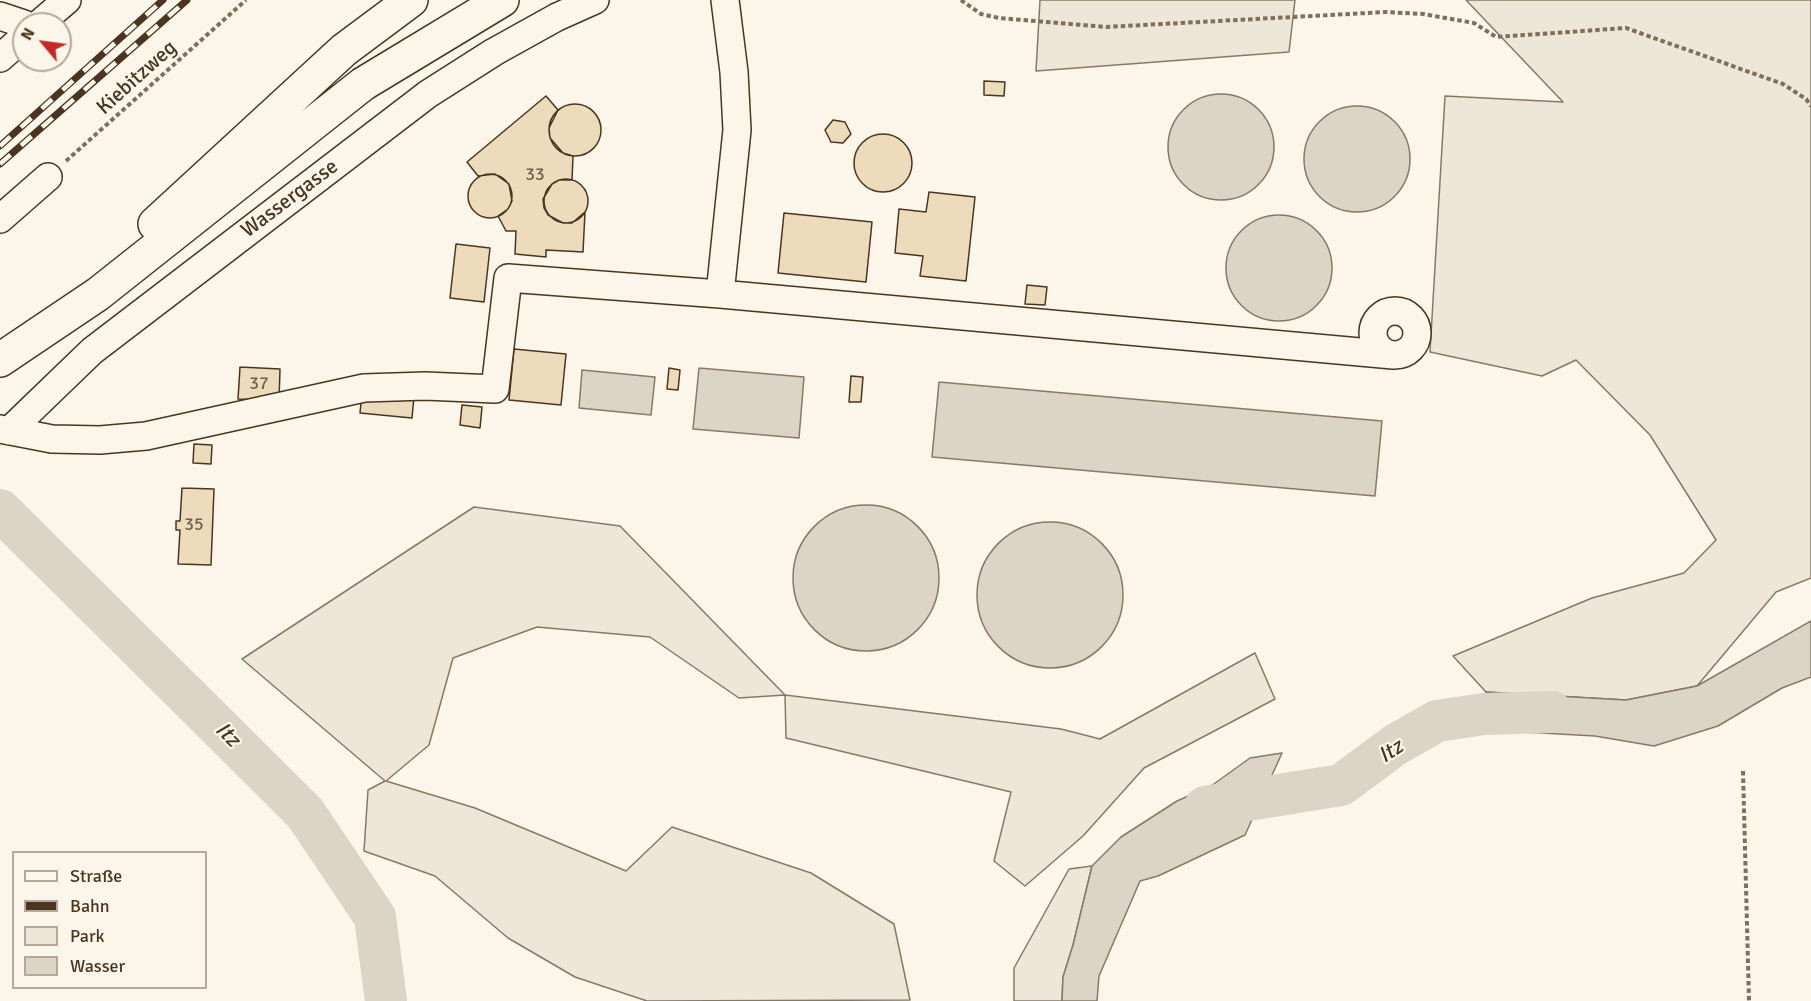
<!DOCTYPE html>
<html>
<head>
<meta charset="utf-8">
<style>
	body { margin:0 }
	#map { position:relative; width:1811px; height:1001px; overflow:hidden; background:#fbf6e9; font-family:Signika,sans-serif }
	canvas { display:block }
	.legend { position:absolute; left:12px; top:851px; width:195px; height:138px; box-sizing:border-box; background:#fbf6e9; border:2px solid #b4a999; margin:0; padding:8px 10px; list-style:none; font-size:18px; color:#4a3520 }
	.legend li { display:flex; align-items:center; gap:12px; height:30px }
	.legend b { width:30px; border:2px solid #b4a999 }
	.north { position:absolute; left:12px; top:12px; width:60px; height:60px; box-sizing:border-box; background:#fbf6e9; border:2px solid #b4a999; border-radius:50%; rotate:299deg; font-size:16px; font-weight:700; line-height:24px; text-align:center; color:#4a3520 }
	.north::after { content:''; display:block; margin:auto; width:21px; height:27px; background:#c62828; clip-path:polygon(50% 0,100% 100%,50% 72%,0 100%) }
</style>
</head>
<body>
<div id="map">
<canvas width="1811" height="1001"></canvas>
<ul class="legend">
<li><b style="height:8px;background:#fbf6e9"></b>Straße</li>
<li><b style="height:8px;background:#4a3520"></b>Bahn</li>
<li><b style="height:16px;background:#ede6d9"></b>Park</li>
<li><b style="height:16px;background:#dcd4c6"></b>Wasser</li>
</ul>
<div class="north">N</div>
</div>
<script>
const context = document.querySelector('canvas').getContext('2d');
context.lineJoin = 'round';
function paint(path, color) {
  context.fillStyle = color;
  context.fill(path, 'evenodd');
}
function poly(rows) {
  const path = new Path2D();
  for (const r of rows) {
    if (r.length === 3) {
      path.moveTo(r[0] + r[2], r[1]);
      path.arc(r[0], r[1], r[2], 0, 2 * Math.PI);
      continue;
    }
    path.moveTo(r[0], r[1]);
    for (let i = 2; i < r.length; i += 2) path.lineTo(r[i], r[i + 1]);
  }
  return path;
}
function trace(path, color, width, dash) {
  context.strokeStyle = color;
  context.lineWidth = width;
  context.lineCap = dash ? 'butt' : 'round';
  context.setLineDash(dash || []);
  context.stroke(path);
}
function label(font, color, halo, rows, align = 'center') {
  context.font = font + ' Signika,sans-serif';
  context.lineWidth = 4.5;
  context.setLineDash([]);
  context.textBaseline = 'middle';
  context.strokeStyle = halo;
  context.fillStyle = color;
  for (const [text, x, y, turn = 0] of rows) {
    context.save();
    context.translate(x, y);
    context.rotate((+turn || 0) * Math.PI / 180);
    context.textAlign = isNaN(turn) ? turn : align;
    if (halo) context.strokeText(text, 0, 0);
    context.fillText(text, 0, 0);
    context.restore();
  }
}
const green = poly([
	[1040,0,1295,0,1289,52,1036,71,1040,0],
	[1466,0,1811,0,1811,578,1776,592,1697,686,1626,700,1486,692,1453,656,1592,598,1684,573,1716,540,1650,435,1576,360,1542,376,1430,352,1445,96,1563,102,1466,0],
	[474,507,620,526,785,695,1061,729,1100,739,1255,653,1275,699,1144,768,1083,836,1025,886,994,861,1011,792,786,738,785,695,739,698,650,637,537,627,453,658,429,745,386,781,475,808,626,871,672,827,811,873,894,924,910,1000,647,1001,575,977,508,938,435,876,364,851,368,790,385,781,242,659,474,507],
	[1092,866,1073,945,1063,977,1062,1001,1014,1001,1014,968,1069,869,1092,866]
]);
paint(green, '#ede6d9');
trace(green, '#887966', 1.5);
const water = poly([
	[1221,147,53],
	[1357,159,53],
	[1279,268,53],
	[699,368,804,377,799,438,693,429,699,368],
	[582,370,655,377,651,415,579,408,582,370],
	[939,382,1382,421,1375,496,932,457,939,382],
	[866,578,73],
	[1050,595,73],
	[1811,621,1811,677,1782,688,1718,726,1654,746,1595,736,1505,731,1486,692,1626,700,1697,686,1811,621],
	[1282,753,1245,835,1158,876,1140,881,1099,976,1097,1001,1062,1001,1063,977,1073,945,1092,866,1121,837,1177,801,1211,786,1250,758,1282,753]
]);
paint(water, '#dcd4c6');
trace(water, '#887966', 1.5);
trace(poly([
	[0,510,305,813,375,917,386,1001],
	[1205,807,1341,785,1395,745,1437,721,1484,714,1552,712]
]), '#dcd4c6', 42);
const building = poly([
	[984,81,1005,82,1004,96,984,95,984,81],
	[546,96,558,110,549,128,550,138,563,153,573,156,572,180,559,180,552,184,543,199,544,208,548,215,563,223,572,223,585,212,583,252,546,250,546,257,515,254,516,231,506,231,498,216,508,209,512,201,509,184,495,174,478,176,467,162,546,96],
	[575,130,26],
	[833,120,845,122,851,134,843,143,831,142,825,130,833,120],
	[883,163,29],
	[490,196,22],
	[566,201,22],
	[929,192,975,197,966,281,920,276,923,256,895,253,899,209,926,212,929,192],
	[784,213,872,222,866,282,778,273,784,213],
	[456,244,490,248,484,302,450,298,456,244],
	[1027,285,1047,287,1045,305,1025,304,1027,285],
	[514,349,566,354,561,405,509,400,514,349],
	[240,367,280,369,279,401,238,399,240,367],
	[669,368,680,370,678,390,667,389,669,368],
	[851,376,863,377,861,402,849,402,851,376],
	[362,393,414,397,412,418,360,413,362,393],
	[462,405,482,407,480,428,460,425,462,405],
	[194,444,212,445,211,464,193,463,194,444],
	[182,488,214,489,211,565,178,564,180,530,176,530,176,521,180,521,182,488]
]);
paint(building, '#ecdcbc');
trace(building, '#4a3520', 1.5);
const minor = poly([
	[0,16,24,24],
	[39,24,67,0],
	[0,58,24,37],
	[0,219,48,177],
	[720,294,737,130,734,72,725,0],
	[1395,333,22],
	[0,429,52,439,100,440,146,436,364,388,425,386,495,389,508,278,720,294,1393,355],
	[9,431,92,351,428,94,494,52,557,17,595,0]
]);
const highway = poly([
	[155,224,344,50,411,0],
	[0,360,98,294,363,84,502,0]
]);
trace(minor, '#4a3520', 30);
trace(highway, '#4a3520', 36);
trace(poly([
	[961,0,981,14,999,18,1106,27,1386,12,1423,14,1474,23,1496,37,1626,28,1783,84,1806,99,1811,106],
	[66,161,246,0],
	[1743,771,1749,1001]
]), '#7f6f5c', 4, [4.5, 3]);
trace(minor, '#fbf6e9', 27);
trace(highway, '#fbf6e9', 33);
const rail = poly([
	[0,146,163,0],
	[0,164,187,0]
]);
trace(rail, '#4a3520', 7);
trace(rail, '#fbf6e9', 4.5, [14]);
label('18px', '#725f47', null, [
	["33",535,175],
	["37",259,384],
	["35",194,525]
]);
label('21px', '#4a3520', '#fbf6e9', [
	["Kiebitzweg",137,78,-42],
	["Wassergasse",290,199,-37]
]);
label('italic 22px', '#4a3520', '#fbf6e9', [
	["Itz",227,735,45],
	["Itz",1391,752,-34]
]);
</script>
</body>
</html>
